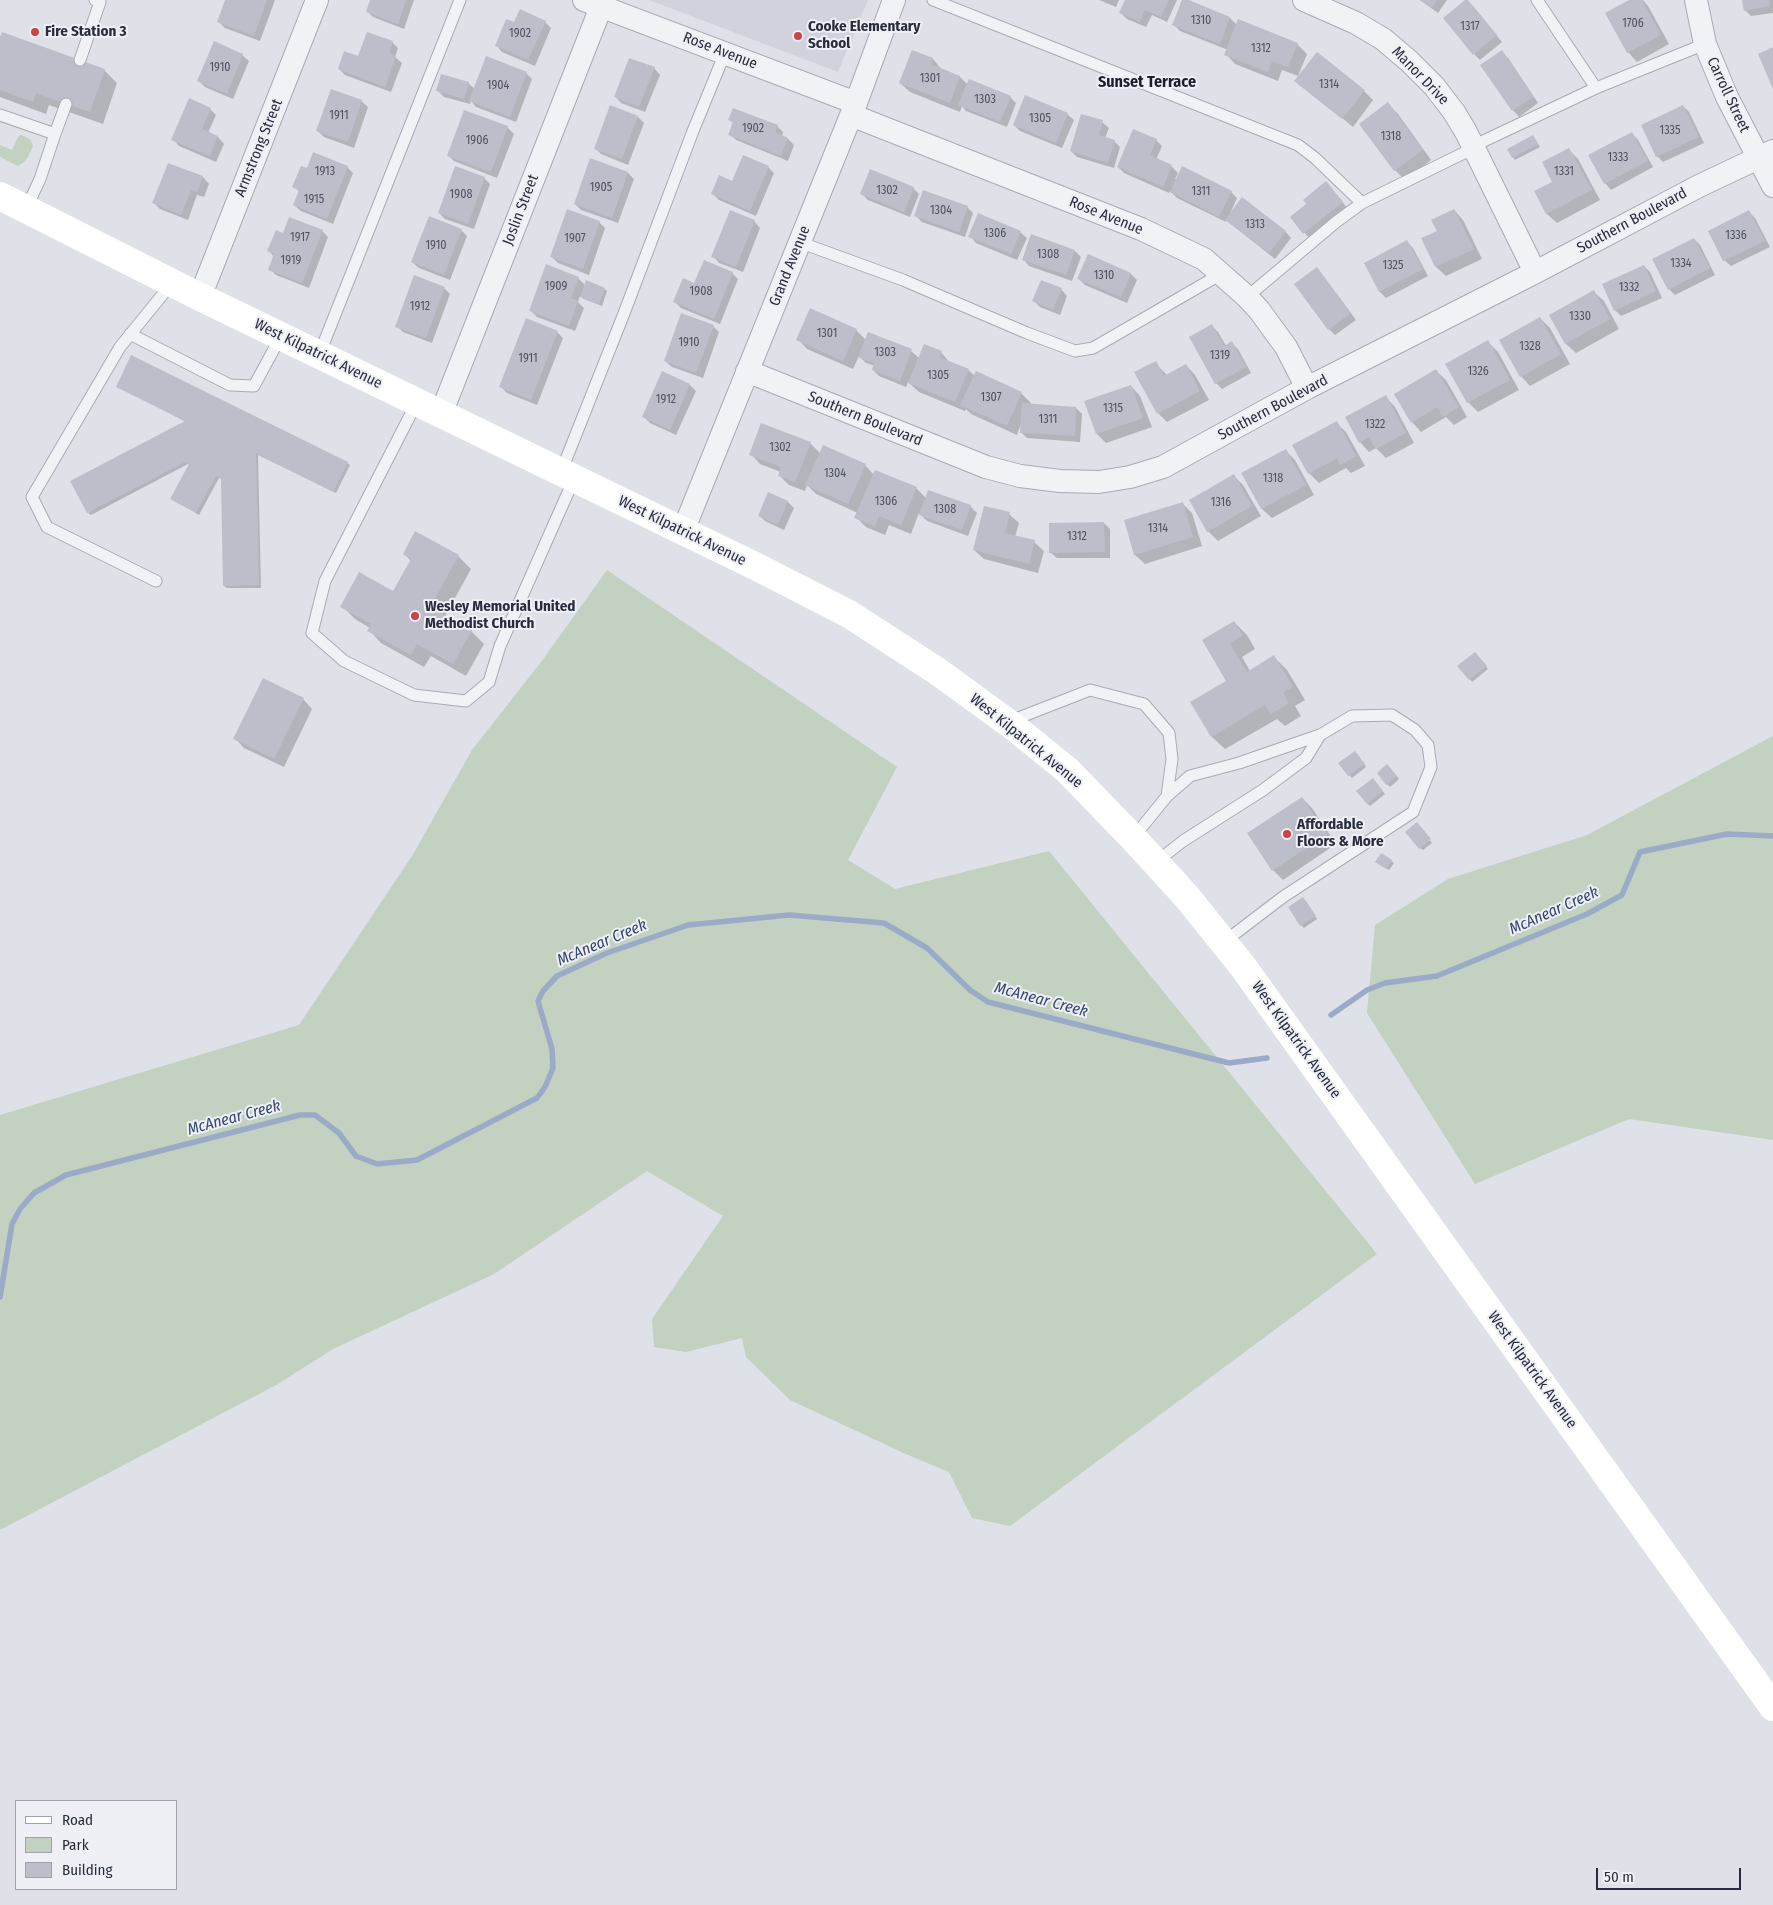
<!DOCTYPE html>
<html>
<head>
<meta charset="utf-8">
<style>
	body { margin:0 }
	#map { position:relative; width:1773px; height:1905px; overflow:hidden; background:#dee1e8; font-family:"Fira Sans Condensed",sans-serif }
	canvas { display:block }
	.legend { position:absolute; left:15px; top:1800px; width:162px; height:90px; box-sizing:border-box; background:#eef0f5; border:1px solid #9fa2ac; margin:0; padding:6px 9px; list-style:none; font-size:15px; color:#282d3e }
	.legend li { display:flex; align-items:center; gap:10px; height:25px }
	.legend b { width:25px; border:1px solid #9fa2ac }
	.scale { position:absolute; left:1596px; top:1868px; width:145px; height:22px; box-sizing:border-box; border:2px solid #282d3e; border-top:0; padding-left:6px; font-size:15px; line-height:18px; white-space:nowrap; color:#282d3e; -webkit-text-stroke:4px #eef0f5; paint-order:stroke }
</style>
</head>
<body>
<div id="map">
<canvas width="1773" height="1905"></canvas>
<ul class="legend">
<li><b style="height:6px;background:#fff"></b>Road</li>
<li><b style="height:14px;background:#c2d1c0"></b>Park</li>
<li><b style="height:14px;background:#bcbfca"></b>Building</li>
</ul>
<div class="scale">50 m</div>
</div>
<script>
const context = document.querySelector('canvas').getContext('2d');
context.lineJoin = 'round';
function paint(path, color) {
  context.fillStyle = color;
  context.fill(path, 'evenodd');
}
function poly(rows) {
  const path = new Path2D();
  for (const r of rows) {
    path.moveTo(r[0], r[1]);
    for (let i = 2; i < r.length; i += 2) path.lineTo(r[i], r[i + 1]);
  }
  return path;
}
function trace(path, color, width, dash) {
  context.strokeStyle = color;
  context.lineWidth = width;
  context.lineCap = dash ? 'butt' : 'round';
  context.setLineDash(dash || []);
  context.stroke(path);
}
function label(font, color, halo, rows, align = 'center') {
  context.font = font + ' "Fira Sans Condensed",sans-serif';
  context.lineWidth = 4;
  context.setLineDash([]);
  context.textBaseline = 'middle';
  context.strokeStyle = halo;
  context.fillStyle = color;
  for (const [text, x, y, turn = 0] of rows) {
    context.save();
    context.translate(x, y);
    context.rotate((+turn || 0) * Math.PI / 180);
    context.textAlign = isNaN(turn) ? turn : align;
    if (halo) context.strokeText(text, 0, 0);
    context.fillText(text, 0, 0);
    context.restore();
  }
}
paint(poly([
	[649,0,868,0,838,72]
]), '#d0d3dc');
paint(poly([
	[21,135,30,139,33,146,28,157,23,163,18,166,0,157,0,145,12,150,18,137],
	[607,570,897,767,848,860,895,889,1049,851,1377,1254,1010,1526,972,1518,949,1472,908,1455,790,1400,746,1357,742,1338,686,1352,654,1347,652,1319,723,1216,647,1171,494,1274,333,1349,278,1384,0,1530,0,1115,299,1025,412,856,472,750,541,662],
	[1773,736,1773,1140,1629,1119,1475,1184,1367,1013,1375,925,1448,879,1587,835]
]), '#c2d1c0');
paint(poly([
	[227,0,275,0,260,41,225,28,219,22],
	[371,0,414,0,404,29,373,17,367,11],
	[1099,0,1119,0,1116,7],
	[1126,0,1177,0,1167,22,1152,15,1146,27,1127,19,1121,13],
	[1184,0,1230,18,1237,25,1297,44,1307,54,1298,76,1282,70,1278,81,1235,64,1226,54,1228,50,1180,31,1174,25],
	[1420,0,1447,0,1438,13],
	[1632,0,1643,0,1648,6,1669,44,1637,62,1628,52],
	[1743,0,1773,0,1773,13,1751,16,1745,10],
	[1473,6,1502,42,1480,60,1474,54],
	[545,22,551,28,535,66,502,52,496,45,514,24],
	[0,38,104,70,117,83,103,124,49,105,46,114,0,97],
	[392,42,398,48,395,57,402,63,391,92,345,75,339,69],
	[912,51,933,59,942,70,960,77,968,85,1010,97,1016,103,1007,127,966,111,962,106,960,112,910,92,900,83],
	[1502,52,1508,58,1538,103,1519,117,1513,110],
	[242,55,249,61,233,99,205,87,199,81],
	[654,68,660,75,645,112,621,103,615,96],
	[526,73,532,79,516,122,476,107,471,101,470,104,444,97,438,91,468,83,475,89],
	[1296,80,1364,91,1373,100,1353,127],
	[361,101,368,107,354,148,324,137,318,131],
	[1388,104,1398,114,1431,160,1405,180,1395,170,1361,125],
	[1683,106,1689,112,1704,143,1663,162,1657,156],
	[611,107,638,117,644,123,628,165,601,154,595,148],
	[210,109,216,115,208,133,218,137,224,144,216,162,179,146,173,139],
	[1067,114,1074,120,1062,148,1020,131,1014,125],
	[730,120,777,126,783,132,782,136,788,139,794,145,788,161,736,140,730,134,734,124],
	[1102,122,1109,128,1105,138,1114,141,1120,147,1114,168,1077,157,1071,151],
	[507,127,514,134,497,178,454,161,448,155],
	[1632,133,1638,140,1653,167,1611,190,1605,183],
	[1533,136,1540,147,1515,160,1513,157],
	[1156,140,1162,146,1156,160,1172,167,1178,173,1175,179,1231,192,1237,198,1230,214,1285,231,1291,238,1275,259,1226,220,1226,222,1177,198,1170,191,1169,193,1124,173,1118,167],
	[1569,150,1578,159,1600,200,1557,223,1547,214,1535,192,1554,182],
	[591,159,628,173,634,179,618,223,581,210,575,204],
	[169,164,203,177,209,184,204,197,197,195,188,220,160,209,154,203],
	[347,167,353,173,333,224,301,211,294,205,300,192,294,187,308,170],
	[768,167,774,173,756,216,719,200,713,194],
	[484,178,490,184,474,229,445,219,439,213],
	[913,188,919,194,910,217,868,200,862,194],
	[1332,189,1348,209,1310,239,1292,218],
	[967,207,973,213,965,237,922,222,916,216],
	[1454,210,1463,220,1482,259,1446,276,1436,267,1423,239,1438,231],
	[1749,212,1755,218,1770,247,1731,266,1724,260],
	[754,221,760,228,743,272,719,263,713,256],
	[599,222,605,228,589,275,558,263,552,257],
	[461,230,467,236,450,280,419,268,412,262],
	[322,231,328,237,309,288,276,275,270,269,274,257,269,251,283,234],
	[1020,232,1027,238,1017,260,976,243,970,236],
	[1694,239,1700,245,1715,275,1675,295,1669,289],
	[1407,242,1413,248,1428,276,1386,298,1380,292,1365,263],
	[1075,251,1081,257,1072,281,1029,266,1023,259],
	[1089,256,1131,274,1137,280,1127,303,1085,285,1079,279],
	[1644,266,1650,272,1662,298,1621,316,1615,310],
	[1317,268,1356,320,1335,335,1329,329],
	[732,273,738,279,720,324,681,308,675,302,695,284],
	[578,278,585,285,604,289,607,291,602,306,584,299,580,296,578,302,584,308,575,331,537,317,531,311],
	[444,288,450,294,432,343,403,332,397,326],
	[1061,289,1067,296,1060,315,1040,307,1034,301],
	[1594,292,1604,301,1619,329,1576,353,1566,344,1551,316],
	[1540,318,1550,328,1570,364,1530,386,1521,376],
	[713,326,719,332,703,378,672,367,665,361],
	[1212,326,1218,332,1226,346,1231,343,1238,349,1251,373,1222,389,1216,383],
	[856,330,866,340,911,351,919,358,941,352,950,363,968,370,975,376,1021,393,1031,403,1030,405,1076,408,1082,414,1080,442,1027,438,1021,432,1021,424,1017,435,971,414,966,409,965,411,919,392,908,382,906,387,879,376,873,370,875,366,866,363,859,356,853,369,807,349,798,339],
	[557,332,563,338,537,405,507,393,500,386],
	[1488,342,1498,352,1519,390,1478,412,1468,402],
	[1155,363,1167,375,1186,365,1195,375,1209,400,1167,422,1158,413],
	[1436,371,1446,380,1467,417,1454,425,1446,417,1421,432,1412,422],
	[690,385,696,391,676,435,650,423,644,417],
	[117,386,347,463,350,465,336,493,258,455,261,588,227,588,224,586,222,479,219,478,199,515,171,498,190,465,188,464,91,515,88,513,186,422],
	[1131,386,1140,396,1152,427,1106,443,1097,434],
	[1386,397,1395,407,1414,443,1386,458,1376,448,1369,452,1360,442],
	[1336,423,1346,432,1365,466,1351,473,1346,468,1319,483,1309,473],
	[810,443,820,453,865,465,874,475,916,488,926,498,928,492,971,507,977,513,968,536,927,521,919,513,911,534,889,525,885,535,866,527,856,517,858,513,816,494,807,485,805,491,789,485,779,475,781,472,760,464,751,454],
	[1285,450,1295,460,1314,495,1272,518,1262,509,1243,473],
	[1233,475,1243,485,1261,516,1218,541,1208,531],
	[769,494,788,502,794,508,784,530,765,521,759,515],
	[1182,503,1192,513,1202,546,1145,564,1135,555],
	[1009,514,1019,523,1015,537,1034,542,1044,551,1038,573,984,559,974,550],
	[1104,523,1110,529,1110,558,1057,558,1050,552],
	[404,554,458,556,471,569,445,616,471,631,484,644,466,676,431,656,424,667,381,643,369,630,370,628,355,619,342,606,394,593,411,561],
	[1234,622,1247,635,1255,649,1242,657,1250,671,1274,657,1287,670,1305,700,1295,706,1301,716,1285,726,1277,719,1225,749,1212,737,1192,702,1227,681,1203,641],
	[1478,656,1488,669,1472,682,1459,666],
	[303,699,312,709,284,767,244,748,235,738],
	[1358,755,1366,767,1352,778,1349,775],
	[1390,768,1399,779,1390,787,1387,784],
	[1375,782,1385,794,1370,806,1367,803],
	[1302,798,1312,808,1336,844,1283,880,1273,870],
	[1419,827,1432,843,1423,850,1420,848],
	[1391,861,1394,863,1389,870,1379,864],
	[1306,901,1317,919,1304,928,1301,925]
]), '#0003');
trace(poly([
	[1331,1015,1367,990,1385,983,1437,976,1587,914,1622,895,1640,852,1727,834,1773,836],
	[0,1297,12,1224,20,1209,34,1193,66,1175,300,1115,315,1115,339,1133,356,1156,377,1164,417,1160,537,1098,545,1087,553,1068,552,1049,538,1001,543,991,557,976,607,953,688,925,789,915,884,923,927,948,970,990,988,1002,1229,1063,1267,1058]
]), '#9aaac7', 5.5);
paint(poly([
	[225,0,267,0,254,36,217,22],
	[370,0,406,0,398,24,366,12],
	[1125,0,1169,0,1161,17,1145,10,1140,22,1119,13],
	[1182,0,1189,0,1230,17,1220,44,1172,25],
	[1420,0,1437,0,1431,8],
	[1465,0,1468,0,1497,35,1473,55,1443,18],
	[1629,0,1642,0,1661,35,1627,53,1605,13],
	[1742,0,1769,0,1770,6,1744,11],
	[520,9,546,21,528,60,495,46,506,19,514,22],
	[1238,19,1298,43,1288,67,1272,61,1268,72,1224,55],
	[2,32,105,69,90,112,36,93,33,102,0,90,0,37],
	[367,32,393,41,389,53,396,56,385,87,338,69,344,51,358,56],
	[214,41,243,54,227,94,197,81],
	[1773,47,1773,89,1758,54],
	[912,50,933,58,931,64,960,76,950,103,899,83],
	[1502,50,1533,97,1512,111,1480,65],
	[1317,52,1365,90,1342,119,1294,81],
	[486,56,527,72,510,117,469,101],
	[629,58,655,67,639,107,614,97],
	[441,74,469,82,464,99,436,91],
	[969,79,1011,96,1000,122,958,105],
	[331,89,362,100,348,142,316,131],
	[1025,95,1068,113,1056,143,1013,125],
	[189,98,211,108,202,129,218,136,210,156,171,140],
	[1388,102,1423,150,1394,171,1359,124],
	[610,105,638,116,622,159,594,149],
	[1683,105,1699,137,1656,157,1641,125],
	[733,108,778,125,775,132,788,138,781,156,728,135,733,122,728,120],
	[464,110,508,126,491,172,447,156],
	[1081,114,1103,120,1099,135,1115,140,1108,163,1070,151],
	[1133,129,1157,139,1150,155,1172,165,1163,187,1117,167],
	[1632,132,1648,161,1604,184,1588,155],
	[1533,135,1538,144,1512,158,1507,149],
	[1569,148,1592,190,1546,214,1534,191,1552,182,1542,162],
	[313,152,348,166,327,219,293,205,299,190,292,187,301,166,307,168],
	[743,155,769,166,750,211,711,194,719,175,732,181],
	[590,158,628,172,612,218,574,204],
	[168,163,203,176,197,192,191,190,181,215,152,203],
	[455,166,485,177,468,224,438,213],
	[1182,166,1232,191,1219,217,1170,192],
	[870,169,914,187,904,212,860,194],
	[1326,181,1343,202,1303,234,1290,217,1306,204,1303,200],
	[923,190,968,206,959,232,914,216],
	[1242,197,1286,231,1269,253,1225,220],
	[567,209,600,221,583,269,550,257],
	[1454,209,1474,249,1435,267,1421,238,1437,231,1431,220],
	[730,210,755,220,736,267,711,257],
	[1749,210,1765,241,1723,261,1708,231],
	[978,213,1021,231,1011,254,968,237],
	[429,216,462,229,444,275,411,262],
	[289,217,323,230,302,283,268,270,274,254,267,251,276,230,283,233],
	[1031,234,1075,250,1066,275,1022,260],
	[1694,238,1710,268,1668,290,1652,259],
	[1407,240,1423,269,1379,292,1364,263],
	[1088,254,1131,273,1121,297,1077,279],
	[704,260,733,272,714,319,673,302,683,278,694,283],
	[546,264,579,277,571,298,578,301,569,326,529,311],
	[1644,265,1656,291,1614,311,1602,284],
	[1317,267,1351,313,1328,330,1294,284],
	[414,275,445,287,426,338,395,327],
	[586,280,605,288,599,304,580,297],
	[1041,280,1062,288,1053,310,1032,301],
	[1594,290,1610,319,1565,344,1549,315],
	[810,308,857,329,843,361,796,340],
	[681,313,714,325,696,373,664,361],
	[1540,317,1561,354,1520,377,1499,340],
	[526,318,558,331,531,400,499,387],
	[1212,324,1224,346,1232,341,1246,367,1215,384,1189,337],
	[868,332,912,349,900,381,872,370,874,363,858,357],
	[1488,340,1510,380,1467,403,1445,364],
	[924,344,942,351,939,357,969,369,955,402,908,383],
	[131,355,348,462,333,492,256,453,259,585,223,586,221,478,216,476,196,513,170,499,189,464,185,462,87,513,70,481,185,421,116,387],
	[1156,361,1164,376,1186,364,1200,391,1157,414,1134,372],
	[1436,369,1459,407,1443,417,1437,407,1411,423,1394,394],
	[662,371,690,384,670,430,642,417],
	[976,371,1022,392,1007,426,960,405],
	[1131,385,1143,418,1096,434,1084,401],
	[1386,395,1406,433,1375,449,1369,437,1359,443,1345,417],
	[1022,403,1076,407,1075,436,1020,433],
	[1337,421,1356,456,1340,465,1337,458,1308,474,1292,445],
	[761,423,811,442,795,482,778,476,781,467,749,455],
	[823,445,866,464,848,504,805,485],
	[1286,449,1306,485,1261,509,1241,473],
	[875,470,917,487,901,525,879,516,875,526,854,518],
	[1234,474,1252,506,1207,532,1189,500],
	[928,490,971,505,962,530,919,515],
	[768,492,788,501,778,525,758,516],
	[1183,502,1193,537,1134,555,1124,520],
	[984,506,1010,512,1005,533,1035,540,1029,564,973,550],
	[1104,522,1105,552,1049,553,1049,523],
	[415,531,459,555,430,607,472,630,453,664,417,644,411,655,367,631,371,624,340,607,359,572,393,591,411,559,403,554],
	[1234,621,1243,635,1230,644,1247,672,1274,655,1293,687,1283,692,1289,703,1271,714,1265,705,1211,737,1190,702,1226,681,1202,640],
	[1475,652,1487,666,1469,680,1457,666],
	[263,678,304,698,274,759,233,739],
	[1355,751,1365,764,1348,776,1338,763],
	[1387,764,1397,776,1386,785,1377,773],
	[1373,778,1383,791,1367,804,1356,791],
	[1302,797,1327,834,1272,871,1247,833],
	[1417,822,1431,839,1419,849,1405,832],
	[1381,853,1392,860,1386,869,1375,862],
	[1303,897,1316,916,1300,926,1288,907]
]), '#bcbfca');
const service = poly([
	[933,0,1298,145,1315,158,1362,203],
	[1537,0,1596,88],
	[80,60,100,2,95,0],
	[0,115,55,134,40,179,26,209],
	[55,134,66,104],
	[1473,146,1596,88,1705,44],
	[799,242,903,280,1027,333,1075,351,1093,348,1221,274],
	[1247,297,1336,222,1362,203,1474,148],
	[130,334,230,385,254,386,281,336],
	[319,355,460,0],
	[417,402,325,581,312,633,344,661,414,695,466,701,489,682,500,646,574,479],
	[561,472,623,316,693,131,725,53],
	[156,581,47,527,32,497,120,347,172,283],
	[1008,722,1090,690,1144,704,1169,733,1172,759,1167,796],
	[1133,838,1167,796,1190,776,1239,763,1320,735],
	[1155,863,1183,841,1263,790,1306,758,1320,735,1352,716,1392,715,1415,730,1428,745,1431,767,1413,812,1283,897,1224,942]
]);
const minor = poly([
	[584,0,856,103],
	[1304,0,1356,23,1383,39,1409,61,1434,86,1454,112,1466,132,1535,272],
	[1696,0,1705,44,1727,97,1773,186],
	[851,115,1141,229,1204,259,1247,297,1259,310,1286,347,1307,388],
	[200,297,317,0],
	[747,371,986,467,1020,476,1060,481,1099,482,1130,477,1163,467,1307,388,1534,273,1699,186,1773,151],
	[441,414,601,7],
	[683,531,856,103,894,0]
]);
trace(service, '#a7abb5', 13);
trace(minor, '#a7abb5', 24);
trace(service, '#f1f2f6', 11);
trace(minor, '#f1f2f6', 22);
trace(poly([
	[0,196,200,297,755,566,849,614,937,671,1014,727,1067,770,1133,838,1187,897,1244,968,1773,1707]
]), '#fff', 28);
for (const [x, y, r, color] of [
	[35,32,5,"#cb4548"],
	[798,36,5,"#cb4548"],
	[415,616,5,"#cb4548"],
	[1287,834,5,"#cb4548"]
]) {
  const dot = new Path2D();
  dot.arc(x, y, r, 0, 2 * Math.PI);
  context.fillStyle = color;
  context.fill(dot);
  trace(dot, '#eef0f5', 2);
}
label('12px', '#4d5261', null, [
	["1310",1201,21],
	["1706",1633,24],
	["1317",1470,27],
	["1902",520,34],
	["1312",1261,49],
	["1910",220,68],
	["1301",930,79],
	["1314",1329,85],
	["1904",498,86],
	["1303",985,100],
	["1911",339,116],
	["1305",1040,119],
	["1902",753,129],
	["1335",1670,131],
	["1318",1391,137],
	["1906",477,141],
	["1333",1618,158],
	["1913",325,172],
	["1331",1564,172],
	["1905",601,188],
	["1302",887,191],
	["1311",1201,192],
	["1908",461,195],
	["1915",314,200],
	["1304",941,211],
	["1313",1255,225],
	["1306",995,234],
	["1336",1736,236],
	["1917",300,238],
	["1907",575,239],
	["1910",436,246],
	["1308",1048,255],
	["1919",291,261],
	["1334",1681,264],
	["1325",1393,266],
	["1310",1104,276],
	["1909",556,287],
	["1332",1629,288],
	["1908",701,292],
	["1912",420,307],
	["1330",1580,317],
	["1301",827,334],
	["1910",689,343],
	["1328",1530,347],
	["1303",885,353],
	["1319",1220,356],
	["1911",528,359],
	["1326",1478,372],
	["1305",938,376],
	["1307",991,398],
	["1912",666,400],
	["1315",1113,409],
	["1311",1048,420],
	["1322",1375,425],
	["1302",780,448],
	["1304",835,474],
	["1318",1273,479],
	["1306",886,502],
	["1316",1221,503],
	["1308",945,510],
	["1314",1158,529],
	["1312",1077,537]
]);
label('bold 15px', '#282d3e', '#eef0f5', [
	["Cooke Elementary",808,27],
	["School",808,44],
	["Fire Station 3",45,32],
	["Wesley Memorial United",425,607],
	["Methodist Church",425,624],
	["Affordable",1297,825],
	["Floors & More",1297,842]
], 'left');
label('15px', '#282d3e', '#eef0f5', [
	["Rose Avenue",720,51,21],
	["Manor Drive",1420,76,46],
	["Carroll Street",1728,95,65],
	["Armstrong Street",259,148,-68],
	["Joslin Street",521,210,-69],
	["Rose Avenue",1106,216,22],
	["Southern Boulevard",1632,221,-28],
	["Grand Avenue",790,266,-68],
	["West Kilpatrick Avenue",318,354,26],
	["Southern Boulevard",1273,408,-28],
	["Southern Boulevard",865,419,22],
	["West Kilpatrick Avenue",682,531,26],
	["West Kilpatrick Avenue",1026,741,39],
	["West Kilpatrick Avenue",1296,1040,54],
	["West Kilpatrick Avenue",1532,1370,54]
]);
label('bold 16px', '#1a1e2f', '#eef0f5', [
	["Sunset Terrace",1147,83]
]);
label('italic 16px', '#334771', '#eef0f5', [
	["McAnear Creek",1554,911,-24],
	["McAnear Creek",602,943,-23],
	["McAnear Creek",1041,1000,15],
	["McAnear Creek",234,1118,-15]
]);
</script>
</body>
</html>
